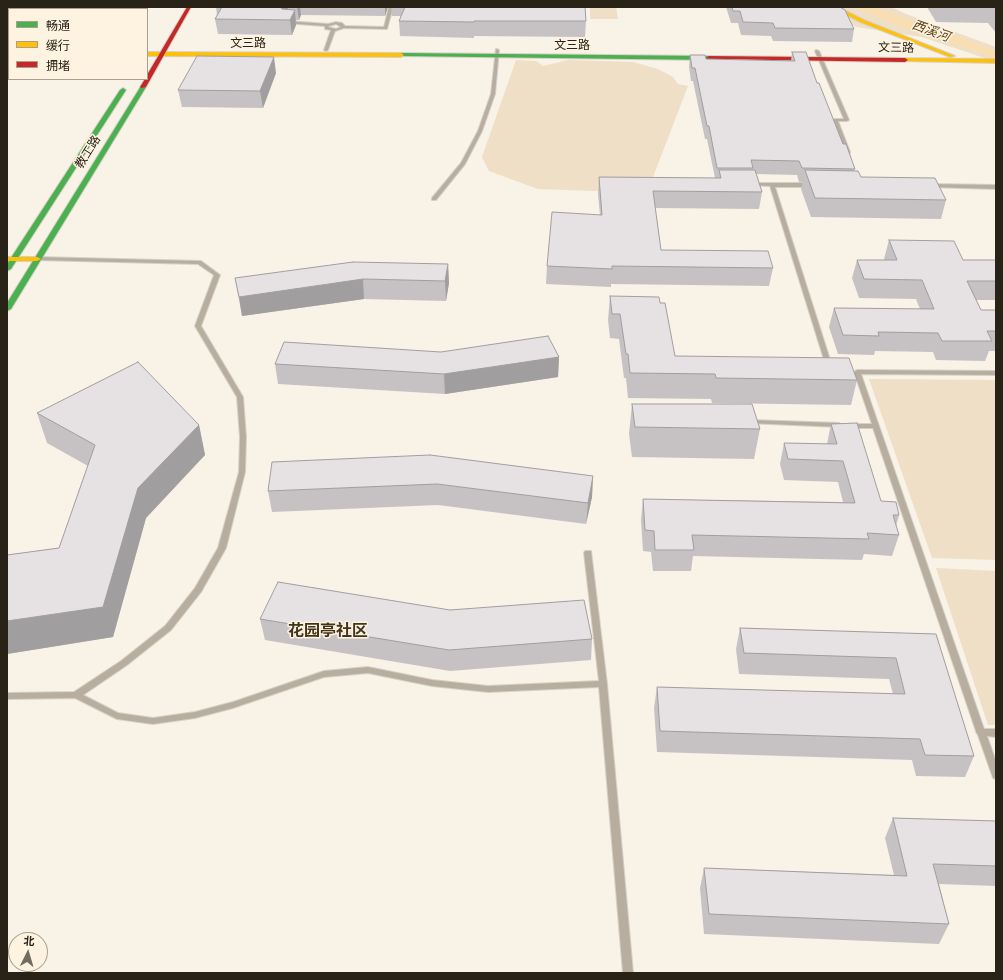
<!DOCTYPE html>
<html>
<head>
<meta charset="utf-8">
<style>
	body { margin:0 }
	#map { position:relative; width:1003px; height:980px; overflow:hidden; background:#f8f2e7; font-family:Inter,"Noto Sans SC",sans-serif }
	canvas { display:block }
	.frame { position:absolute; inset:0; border:8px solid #292217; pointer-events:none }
	.legend { position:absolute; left:8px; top:8px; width:140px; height:72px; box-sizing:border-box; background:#fef3e1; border:1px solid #a99f90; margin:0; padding:5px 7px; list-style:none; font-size:12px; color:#292217 }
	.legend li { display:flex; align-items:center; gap:8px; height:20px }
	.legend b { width:20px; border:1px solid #a99f90 }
	.north { position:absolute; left:8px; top:932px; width:40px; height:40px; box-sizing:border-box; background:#fef3e1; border:1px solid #a99f90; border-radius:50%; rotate:5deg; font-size:11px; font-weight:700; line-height:16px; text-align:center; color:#292217 }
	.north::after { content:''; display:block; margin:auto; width:14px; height:18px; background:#716b60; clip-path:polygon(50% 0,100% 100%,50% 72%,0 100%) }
</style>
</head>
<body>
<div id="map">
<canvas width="1003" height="980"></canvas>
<div class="frame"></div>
<ul class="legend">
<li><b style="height:5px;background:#4caf50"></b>畅通</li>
<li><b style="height:5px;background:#ffc107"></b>缓行</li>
<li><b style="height:5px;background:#c62828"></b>拥堵</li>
</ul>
<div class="north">北</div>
</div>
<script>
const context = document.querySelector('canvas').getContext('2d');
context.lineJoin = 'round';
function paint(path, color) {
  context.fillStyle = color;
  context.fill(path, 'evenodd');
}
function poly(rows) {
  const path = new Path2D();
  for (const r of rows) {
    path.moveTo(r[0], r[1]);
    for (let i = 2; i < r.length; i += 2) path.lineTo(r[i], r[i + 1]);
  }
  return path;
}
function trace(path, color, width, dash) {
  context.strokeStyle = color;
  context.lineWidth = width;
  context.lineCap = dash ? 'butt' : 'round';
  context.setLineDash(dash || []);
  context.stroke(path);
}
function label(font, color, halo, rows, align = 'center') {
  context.font = font + ' Inter,"Noto Sans SC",sans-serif';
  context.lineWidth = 3;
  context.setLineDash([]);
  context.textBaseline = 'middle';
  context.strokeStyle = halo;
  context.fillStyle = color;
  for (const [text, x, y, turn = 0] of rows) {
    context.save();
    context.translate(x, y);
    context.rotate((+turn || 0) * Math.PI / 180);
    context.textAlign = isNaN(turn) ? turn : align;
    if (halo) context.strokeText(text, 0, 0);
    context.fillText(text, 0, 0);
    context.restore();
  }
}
paint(poly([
	[590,7,616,7,618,19,590,19],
	[814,7,891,7,906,14,996,47,996,62,922,37,857,27],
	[516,60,536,61,543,66,568,60,633,62,658,69,673,77,678,84,688,86,648,190,593,191,538,189,489,171,482,157],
	[869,379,996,380,996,560,932,558],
	[936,568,996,571,996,725,988,725]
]), '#eedfc6');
paint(poly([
	[854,7,872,7,996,51,996,58,899,26]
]), '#f9deb2');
const lane = poly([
	[290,7,294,7,287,21,328,24,336,22,342,23,345,26,384,27,389,7,393,7,387,29,344,28,335,31,328,50,326,51,324,50,331,30,325,29,325,26,284,23,290,7],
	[336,24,341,27,336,29,328,27,329,26,336,24],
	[496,49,499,50,495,94,482,131,465,164,436,200,432,200,432,198,461,163,478,131,491,94,496,49],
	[816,50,819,51,849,120,847,121,838,121,850,152,850,153,846,152,833,120,835,119,844,119,815,51,816,50],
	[748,183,812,183,815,185,812,187,775,187,832,366,831,367,827,367,826,366,770,186,750,185,748,184,748,183],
	[930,184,996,185,996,189,928,187,928,185,930,184],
	[37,257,201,261,220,275,201,326,243,397,246,437,245,472,226,548,201,592,171,630,127,665,83,695,118,713,153,718,195,712,233,702,324,671,368,667,432,680,488,686,599,681,584,553,585,551,591,551,607,684,633,973,623,973,599,687,488,692,432,686,368,673,324,677,233,708,195,718,153,724,117,719,75,698,7,699,7,693,74,692,121,661,165,626,195,588,218,548,239,472,240,437,237,397,195,326,214,275,198,264,35,260,35,258,37,257],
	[857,370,996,371,996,375,861,374,984,729,996,729,996,737,987,736,996,762,996,779,993,778,992,775,978,735,976,732,976,731,873,428,850,428,847,426,850,424,872,424,854,372,857,370],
	[750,420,839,423,842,425,839,427,748,423,747,422,748,421,750,420]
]);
const fast = poly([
	[7,44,9,44,9,48,7,48,7,44],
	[401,53,709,56,712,58,709,60,399,56,398,55,401,53],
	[141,86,146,87,11,309,7,311,7,303,141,86],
	[123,88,126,90,11,269,7,271,7,264,120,90,123,88]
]);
const slow = poly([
	[832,7,838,7,864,20,955,56,950,57,860,22,832,7],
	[147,52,401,53,404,55,401,57,147,56,147,52],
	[905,58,996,59,996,63,903,61,903,59,905,58],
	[7,257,37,257,41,259,37,261,7,261,7,257]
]);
const jam = poly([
	[187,7,191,7,146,87,141,88,140,87,145,79,147,79,147,75,187,7],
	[709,56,905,58,908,60,905,62,707,59,706,58,709,56]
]);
trace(lane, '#d5d0c7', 2);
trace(fast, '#d5d0c7', 2);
trace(slow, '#d5d0c7', 2);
trace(jam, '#d5d0c7', 2);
paint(lane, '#b7aea0');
paint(fast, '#4caf50');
paint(slow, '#ffc107');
paint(jam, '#c62828');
paint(poly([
	[216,7,388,7,385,16,301,15,299,20,296,20,296,25,292,35,218,34,215,19,217,15],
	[391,7,585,7,586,21,585,37,474,36,474,38,400,36,399,21,401,16,392,16],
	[726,7,840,7,854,29,852,42,773,41,771,36,741,35,738,23,731,23],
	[903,7,996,7,996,33,988,23,936,22,927,7],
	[792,52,817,83,843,144,855,169,854,171,861,177,946,200,941,219,811,217,801,189,803,182,799,182,797,175,756,174,762,192,759,209,655,208,661,250,773,268,769,286,611,284,611,287,546,284,547,266,600,215,598,194,599,177,715,178,707,139,705,139,693,81,691,81,689,67,690,55,706,59,791,61],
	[276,73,263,108,182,107,178,90],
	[889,240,963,260,996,260,996,300,976,300,981,310,996,310,996,351,989,351,985,361,936,360,933,352,875,351,874,355,838,354,829,327,834,308,920,309,916,299,859,298,852,278,857,260,885,260,884,259],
	[448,264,449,283,446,301,364,299,242,316,235,278],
	[610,296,660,303,675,356,857,380,851,405,712,403,711,399,628,398,626,378,624,378,619,339,610,338,608,320],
	[441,352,559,357,558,377,445,394,278,384,275,364],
	[632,404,760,429,754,459,632,457,629,434],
	[37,413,199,425,205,455,146,518,113,637,7,654,7,555,59,548,88,466,47,443],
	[831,424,881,501,899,515,896,526,899,535,892,556,864,554,862,560,693,556,691,571,653,571,651,552,643,551,641,520,643,499,843,502,838,482,784,480,780,464,784,443,827,444],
	[593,476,592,497,586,524,438,505,272,512,268,491],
	[450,610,592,639,591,660,450,671,265,640,260,619],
	[740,628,936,634,974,756,965,777,916,776,912,760,657,752,654,708,657,687,893,694,889,679,739,674,736,649],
	[893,818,996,821,996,886,939,884,949,924,939,944,704,934,700,888,704,868,894,875,885,838]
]), '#c6c2c3');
paint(poly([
	[123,7,138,7,137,9,122,9],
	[281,7,288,7,288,10,284,20],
	[297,7,300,7,301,15,299,20],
	[385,7,388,7,385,16],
	[295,10,296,25,292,35,290,20],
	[274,57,276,73,263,108,260,91],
	[448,264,449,283,446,301,445,281],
	[363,279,364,299,242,316,239,297],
	[559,357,558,377,445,394,444,374],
	[199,425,205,455,146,518,113,637,7,654,7,621],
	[593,476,592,497,586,524,588,503]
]), '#a19e9f');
const building = poly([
	[29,7,123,7,122,9,27,9,29,7],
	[222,7,281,7,282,9,295,10,290,20,215,19,222,7],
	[405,7,585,7,586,21,474,21,474,22,399,21,405,7],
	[732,7,840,7,845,10,854,29,775,28,773,23,743,22,740,11,733,11,732,7],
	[792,52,806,52,817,83,819,83,843,144,846,144,855,169,802,168,799,161,751,160,753,168,717,168,709,126,707,126,695,68,692,68,690,55,705,55,706,59,795,61,792,52],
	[197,56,274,57,260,91,178,90,197,56],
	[719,170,755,170,762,192,653,191,661,250,768,251,773,268,612,266,612,269,547,266,552,212,602,215,599,177,721,178,719,170],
	[805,170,858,171,861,177,935,178,946,200,815,198,805,170],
	[889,240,954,241,963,260,996,260,996,281,967,281,981,310,996,310,996,331,987,331,992,341,942,341,938,333,878,332,879,336,843,335,834,308,934,309,922,280,864,279,857,260,897,260,889,240],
	[353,262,448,264,445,281,363,279,239,297,235,278,353,262],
	[610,296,659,297,660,303,665,303,675,356,849,358,857,380,716,378,715,374,630,373,628,354,626,354,620,314,612,314,610,296],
	[548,336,559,357,444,374,275,364,284,342,441,352,548,336],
	[138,362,199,425,138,488,103,607,7,621,7,555,59,548,95,445,37,413,138,362],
	[632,404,752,404,760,429,635,427,632,404],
	[857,423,881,501,896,502,899,515,893,515,899,535,867,533,869,539,692,535,694,550,655,550,654,531,645,530,643,499,855,503,843,461,788,459,784,443,837,444,831,424,857,423],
	[430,455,593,476,588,503,437,484,268,491,272,462,430,455],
	[278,582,450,610,584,600,592,639,449,650,260,619,278,582],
	[740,628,936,634,974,756,925,755,920,739,660,731,657,687,905,694,896,658,744,653,740,628],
	[893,818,996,821,996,866,933,864,949,924,709,914,704,868,907,876,893,818]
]);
paint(building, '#e6e2e3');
trace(building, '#a19e9f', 1);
label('12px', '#292217', '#fef3e1', [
	["文三路",248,43],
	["文三路",572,45],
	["文三路",896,48,1],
	["教工路",88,152,-58]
]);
label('italic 13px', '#5c4316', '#fef3e1', [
	["西溪河",931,31,20]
]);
label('bold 16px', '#43341b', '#fef3e1', [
	["花园亭社区",328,631]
]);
</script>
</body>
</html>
